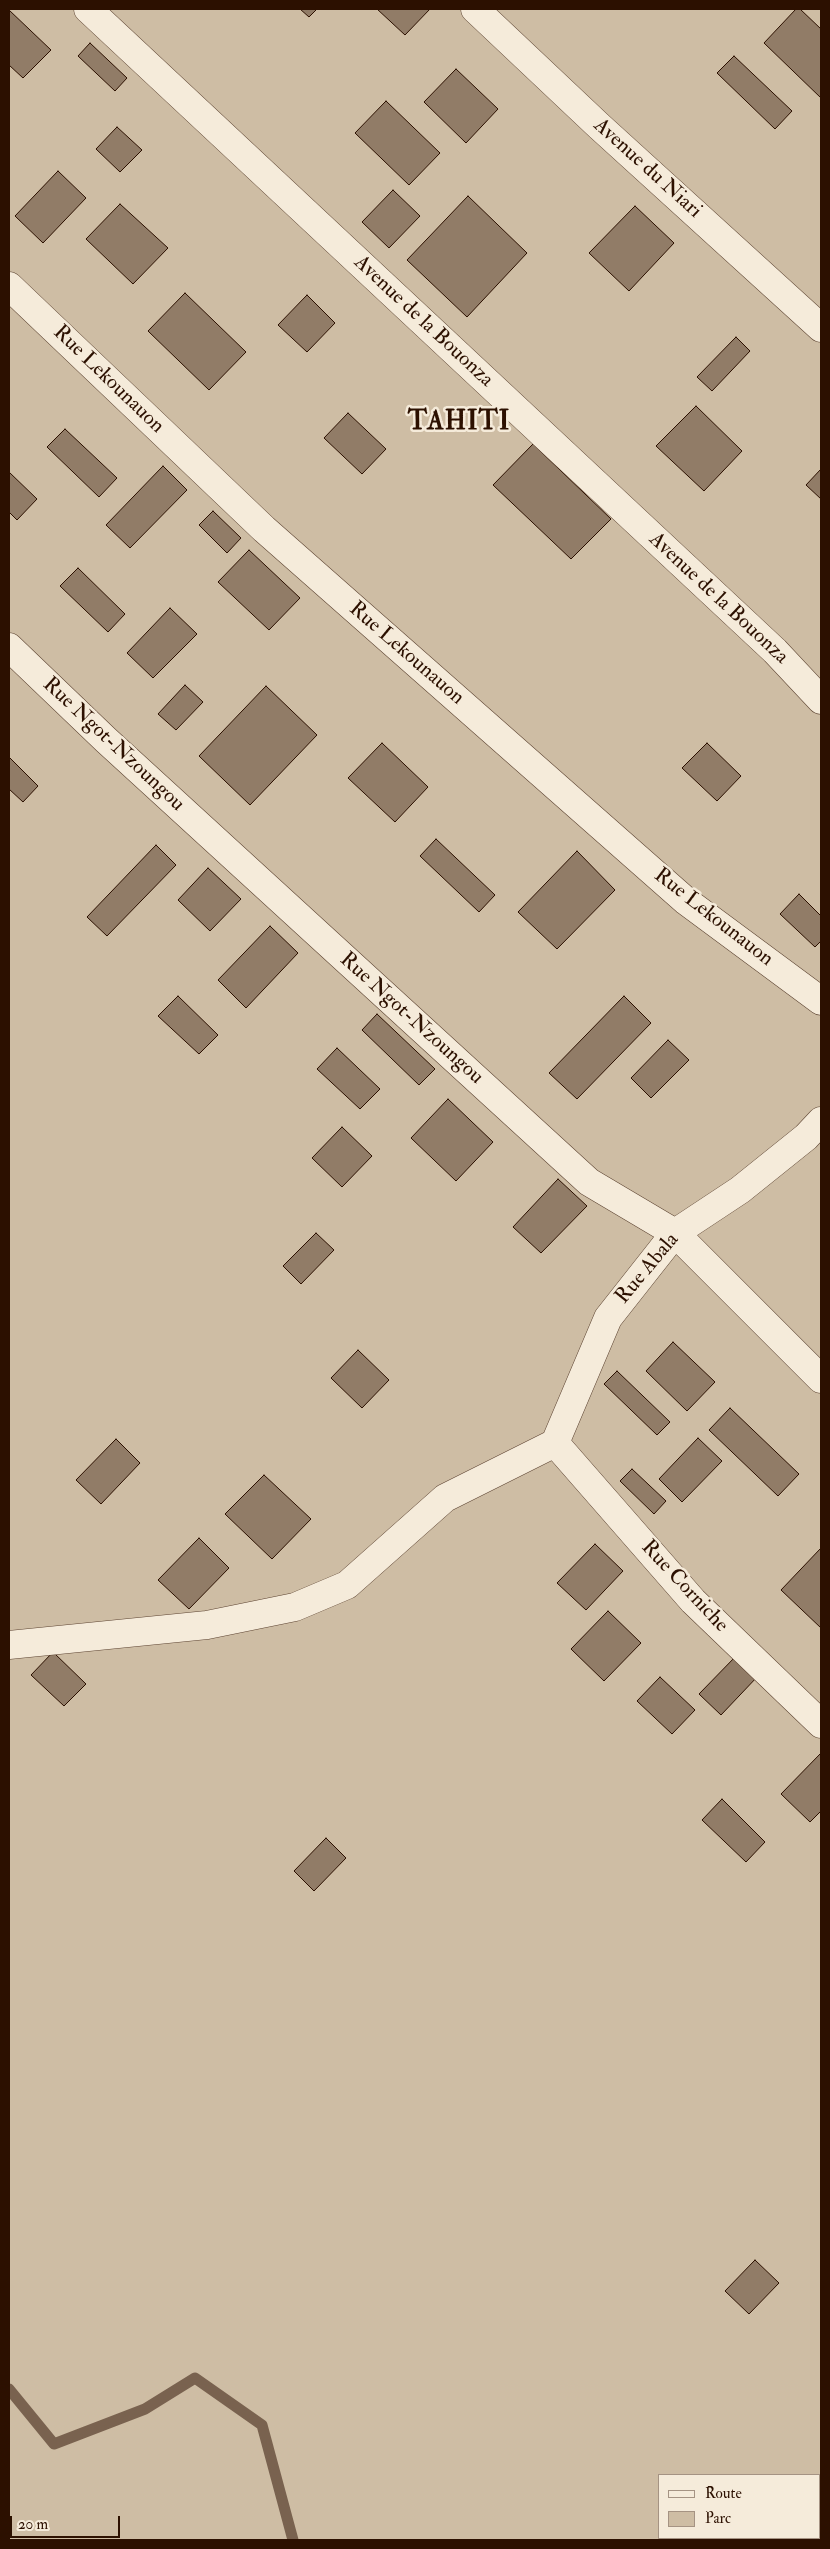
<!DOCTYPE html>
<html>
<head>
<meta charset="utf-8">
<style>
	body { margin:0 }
	#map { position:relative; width:830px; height:2549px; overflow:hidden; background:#efe0c6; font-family:"IM FELL Double Pica",serif }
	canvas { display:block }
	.frame { position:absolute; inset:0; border:10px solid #2c1000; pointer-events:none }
	.legend { position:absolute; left:658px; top:2474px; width:162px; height:65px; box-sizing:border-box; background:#f5ebda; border:1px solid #a59383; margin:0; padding:6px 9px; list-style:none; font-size:15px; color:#2c1000 }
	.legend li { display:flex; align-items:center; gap:10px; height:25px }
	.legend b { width:25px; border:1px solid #a59383 }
	.scale { position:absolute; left:10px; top:2516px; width:110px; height:22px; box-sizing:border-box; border:2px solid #2c1000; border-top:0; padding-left:6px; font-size:15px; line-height:18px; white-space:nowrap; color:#2c1000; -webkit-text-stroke:4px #f5ebda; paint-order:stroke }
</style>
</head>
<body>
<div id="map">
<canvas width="830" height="2549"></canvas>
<div class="frame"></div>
<ul class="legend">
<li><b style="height:6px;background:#f5ebda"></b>Route</li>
<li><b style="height:14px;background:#cebda4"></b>Parc</li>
</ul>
<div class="scale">20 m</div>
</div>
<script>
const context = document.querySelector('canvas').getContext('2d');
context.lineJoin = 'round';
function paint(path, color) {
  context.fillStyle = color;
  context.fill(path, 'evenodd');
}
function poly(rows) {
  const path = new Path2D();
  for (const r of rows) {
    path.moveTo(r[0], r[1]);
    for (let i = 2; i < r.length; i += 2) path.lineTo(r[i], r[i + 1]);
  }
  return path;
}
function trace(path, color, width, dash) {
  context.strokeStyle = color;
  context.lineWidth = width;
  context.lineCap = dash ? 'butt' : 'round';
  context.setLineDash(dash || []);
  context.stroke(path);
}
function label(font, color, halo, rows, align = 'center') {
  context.font = font + ' "IM FELL Double Pica",serif';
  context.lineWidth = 5;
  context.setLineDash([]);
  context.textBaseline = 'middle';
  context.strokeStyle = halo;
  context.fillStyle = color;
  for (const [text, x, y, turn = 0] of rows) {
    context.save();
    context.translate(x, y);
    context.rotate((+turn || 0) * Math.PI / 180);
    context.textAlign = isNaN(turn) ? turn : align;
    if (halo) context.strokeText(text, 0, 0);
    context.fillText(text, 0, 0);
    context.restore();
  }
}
paint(poly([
	[9,9,821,9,821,2540,9,2540],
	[659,2475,819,2475,819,2538,659,2538]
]), '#cebda4');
trace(poly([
	[9,2389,54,2444,145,2409,195,2378,262,2425,293,2540]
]), '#79624f', 11);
const building = poly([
	[300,9,317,9,309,17,300,9],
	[377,9,430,9,405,35,377,9],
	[796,9,800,9,821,29,821,98,764,43,796,9],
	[9,10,51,50,23,78,9,65,9,10],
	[90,43,127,78,115,91,78,56,90,43],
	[734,56,792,111,775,129,717,73,734,56],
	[456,69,498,109,466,143,424,102,456,69],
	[386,101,440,153,409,185,355,133,386,101],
	[117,127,142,150,120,172,96,149,117,127],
	[58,171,86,198,43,243,15,216,58,171],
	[393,190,420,216,389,248,362,222,393,190],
	[468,196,527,253,467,317,407,260,468,196],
	[120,204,168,248,133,284,86,239,120,204],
	[635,206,674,243,629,291,589,253,635,206],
	[185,293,246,352,209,390,148,331,185,293],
	[307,295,335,323,307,352,278,325,307,295],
	[736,337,750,351,712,391,697,377,736,337],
	[696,406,742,451,704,491,656,446,696,406],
	[348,413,386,449,362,474,324,438,348,413],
	[65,429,117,478,99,497,47,447,65,429],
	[533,444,611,519,571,559,493,485,533,444],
	[163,466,187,490,130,548,106,525,163,466],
	[821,469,821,499,806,485,821,469],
	[9,472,37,499,17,520,9,512,9,472],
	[213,511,241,538,227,553,199,525,213,511],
	[249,550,300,598,269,630,218,582,249,550],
	[78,568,125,614,108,632,60,586,78,568],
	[170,608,197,634,153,678,127,653,170,608],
	[185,685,203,702,176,730,158,714,185,685],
	[266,686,317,735,250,805,199,756,266,686],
	[382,743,428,787,395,822,348,778,382,743],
	[707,743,741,776,717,801,682,768,707,743],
	[9,757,38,786,23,802,9,789,9,757],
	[436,839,495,895,479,912,420,856,436,839],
	[156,845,176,865,107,936,87,917,156,845],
	[577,851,615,890,557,949,518,912,577,851],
	[208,868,241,899,210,931,178,900,208,868],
	[799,894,821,916,821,941,815,947,780,914,799,894],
	[270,926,298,953,246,1008,218,980,270,926],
	[178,996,218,1035,199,1054,158,1016,178,996],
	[624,996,651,1023,577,1099,549,1073,624,996],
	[377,1014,435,1069,419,1085,362,1030,377,1014],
	[668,1040,689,1060,651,1098,631,1078,668,1040],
	[337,1048,380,1089,360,1109,317,1069,337,1048],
	[448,1099,493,1142,456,1181,411,1138,448,1099],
	[342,1127,372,1156,342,1187,312,1158,342,1127],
	[558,1179,587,1206,541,1253,513,1227,558,1179],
	[316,1233,334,1250,301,1284,283,1266,316,1233],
	[673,1342,715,1382,687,1411,646,1371,673,1342],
	[358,1350,389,1380,362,1408,331,1378,358,1350],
	[617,1371,670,1422,657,1435,604,1384,617,1371],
	[730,1408,799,1474,778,1496,709,1430,730,1408],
	[698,1438,722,1461,682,1502,659,1479,698,1438],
	[116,1439,140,1463,101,1504,76,1480,116,1439],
	[632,1469,666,1501,654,1514,620,1481,632,1469],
	[264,1475,311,1519,272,1559,225,1514,264,1475],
	[199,1538,229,1568,189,1609,158,1580,199,1538],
	[595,1544,623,1571,586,1610,557,1583,595,1544],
	[821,1548,821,1628,781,1590,821,1548],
	[608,1611,641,1643,604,1681,571,1649,608,1611],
	[53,1652,86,1684,64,1706,31,1675,53,1652],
	[737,1655,758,1676,721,1715,699,1694,737,1655],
	[660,1677,695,1710,672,1734,637,1701,660,1677],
	[821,1753,821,1811,810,1822,781,1794,821,1753],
	[722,1799,765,1842,746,1862,702,1820,722,1799],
	[326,1838,346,1858,314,1891,294,1871,326,1838],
	[755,2260,779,2283,749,2314,725,2291,755,2260]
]);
paint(building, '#917c67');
trace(building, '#2c1000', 1);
const minor = poly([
	[88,9,775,651,821,700],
	[475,9,599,126,821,328],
	[9,286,264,529,686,901,821,1001],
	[9,647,106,740,589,1182,675,1233,821,1379],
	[555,1443,608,1318,675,1233,740,1190,806,1137,821,1121],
	[555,1443,693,1601,821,1724],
	[9,1645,207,1625,295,1607,347,1585,445,1498,555,1443]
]);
trace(minor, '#5d4432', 29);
trace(minor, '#f5ebda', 28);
label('21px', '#2c1000', '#f5ebda', [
	["Avenue du Niari",647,169,42],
	["Avenue de la Bouonza",423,322,43],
	["Rue Lekounauon",108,380,44],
	["Avenue de la Bouonza",718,599,43],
	["Rue Lekounauon",406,654,41],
	["Rue Ngot-Nzoungou",113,745,43],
	["Rue Lekounauon",713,918,38],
	["Rue Ngot-Nzoungou",411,1019,42],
	["Rue Abala",648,1269,-50],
	["Rue Corniche",684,1587,47]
]);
context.letterSpacing = '1px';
label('bold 26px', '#2c1000', '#f5ebda', [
	["TAHITI",459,423]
]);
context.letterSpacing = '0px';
</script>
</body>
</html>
